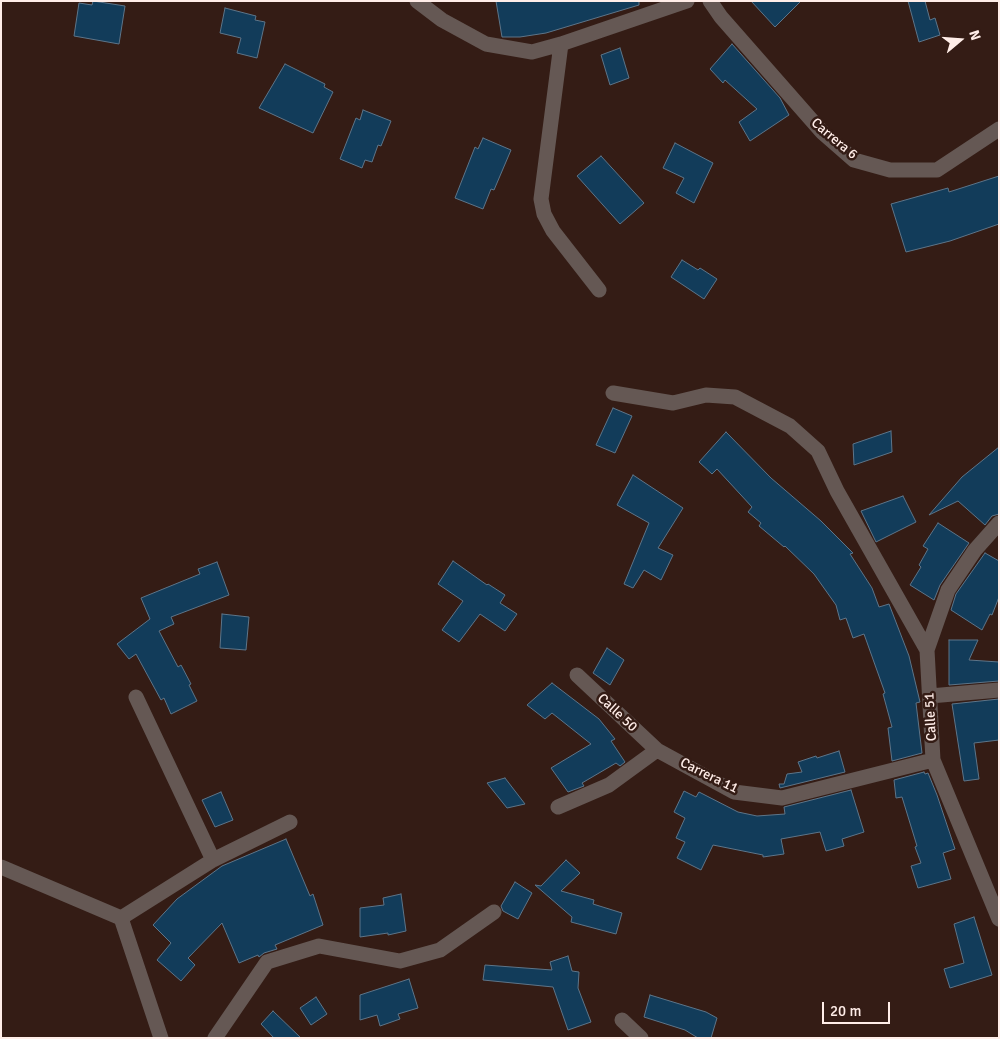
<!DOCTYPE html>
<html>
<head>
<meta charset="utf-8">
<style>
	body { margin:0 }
	#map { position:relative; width:1000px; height:1039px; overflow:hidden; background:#341c15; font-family:Signika,sans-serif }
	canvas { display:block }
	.frame { position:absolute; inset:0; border:2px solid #ffede8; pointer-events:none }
	.north { position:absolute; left:935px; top:15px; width:50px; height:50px; -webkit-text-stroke:4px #341c15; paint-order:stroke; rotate:72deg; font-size:14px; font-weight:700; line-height:20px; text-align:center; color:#ffede8 }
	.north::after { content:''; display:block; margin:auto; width:18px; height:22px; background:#ffede8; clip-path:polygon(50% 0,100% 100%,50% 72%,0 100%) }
	.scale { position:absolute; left:822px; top:1002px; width:68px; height:22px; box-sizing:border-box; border:2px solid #ffede8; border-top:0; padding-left:6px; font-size:15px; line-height:18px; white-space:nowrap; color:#ffede8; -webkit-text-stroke:4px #341c15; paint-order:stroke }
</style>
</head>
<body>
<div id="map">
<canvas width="1000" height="1039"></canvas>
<div class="frame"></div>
<div class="north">N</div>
<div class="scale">20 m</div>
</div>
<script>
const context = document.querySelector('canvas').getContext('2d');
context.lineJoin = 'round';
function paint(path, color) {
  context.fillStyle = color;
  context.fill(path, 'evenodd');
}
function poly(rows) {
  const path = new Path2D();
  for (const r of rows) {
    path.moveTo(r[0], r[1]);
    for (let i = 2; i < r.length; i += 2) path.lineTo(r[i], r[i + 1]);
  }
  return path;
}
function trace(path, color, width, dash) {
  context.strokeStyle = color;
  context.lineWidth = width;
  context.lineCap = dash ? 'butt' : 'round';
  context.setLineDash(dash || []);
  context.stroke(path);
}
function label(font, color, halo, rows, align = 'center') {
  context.font = font + ' Signika,sans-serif';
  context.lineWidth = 5;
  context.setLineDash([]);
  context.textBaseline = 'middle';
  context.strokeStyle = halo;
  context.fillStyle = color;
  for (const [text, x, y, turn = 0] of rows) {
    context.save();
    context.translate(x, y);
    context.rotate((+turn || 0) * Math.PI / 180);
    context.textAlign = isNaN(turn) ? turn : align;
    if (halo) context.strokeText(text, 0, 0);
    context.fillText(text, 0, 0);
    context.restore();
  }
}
const building = poly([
	[93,1,125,6,119,44,74,36,79,3,92,5,93,1],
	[496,1,639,1,639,5,546,33,520,37,502,37,496,1],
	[751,1,801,1,775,27,751,1],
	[908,1,925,1,930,20,935,18,940,35,919,42,908,1],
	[225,8,256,16,255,20,265,22,257,58,237,53,241,38,220,33,225,8],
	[732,44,780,98,789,115,750,141,739,122,757,109,725,80,723,83,710,69,732,44],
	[620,48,629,78,610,85,601,55,620,48],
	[285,64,325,84,324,87,333,92,313,133,259,108,285,64],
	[363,110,391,121,381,146,378,145,372,162,365,160,362,168,340,159,356,118,360,120,363,110],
	[483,138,511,150,494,190,491,189,483,209,455,198,475,147,478,149,483,138],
	[675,143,713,163,694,203,676,193,684,178,663,168,675,143],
	[601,156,644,203,620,224,577,176,601,156],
	[999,176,999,224,950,241,906,252,891,204,948,188,949,192,999,176],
	[682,260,698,270,700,268,717,279,704,299,671,277,682,260],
	[613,408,632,416,615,453,596,445,613,408],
	[891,431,892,452,854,465,853,444,891,431],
	[726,432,771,478,821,521,853,553,850,554,872,588,879,607,889,604,909,656,920,702,916,703,922,753,892,761,888,728,892,727,883,694,885,693,864,634,853,638,846,618,840,620,836,605,814,574,785,546,784,547,759,526,761,523,748,512,752,507,717,469,712,474,699,462,726,432],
	[999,447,999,514,992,516,985,525,958,501,929,515,962,477,999,447],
	[633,475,683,508,658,548,673,555,661,580,644,570,633,588,624,584,649,523,617,505,633,475],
	[903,496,916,522,876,542,861,511,903,496],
	[938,523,969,543,940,585,934,600,910,585,921,567,919,565,928,549,923,546,938,523],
	[985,553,999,561,999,597,992,615,990,614,982,630,951,610,956,594,985,553],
	[453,561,487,585,488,584,505,595,500,603,517,614,505,631,480,614,459,642,442,630,463,601,438,584,453,561],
	[217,562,229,595,171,617,174,624,159,631,178,667,181,665,191,684,189,685,197,701,171,714,164,698,161,700,136,654,129,659,117,644,150,619,141,598,200,574,198,569,217,562],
	[222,614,249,617,246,650,220,648,222,614],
	[949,640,978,640,969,660,999,662,999,681,949,685,949,640],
	[607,648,624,660,610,685,593,673,607,648],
	[552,683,599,719,615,739,611,741,625,762,620,766,616,763,582,783,584,786,568,792,551,768,591,744,552,713,545,719,527,705,552,683],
	[999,699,999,740,974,743,979,779,964,781,952,704,999,699],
	[839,751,845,772,780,788,779,784,784,784,787,774,802,772,798,762,816,756,817,758,839,751],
	[924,772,925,774,928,773,937,795,955,849,943,853,951,879,918,888,911,866,921,863,915,847,917,846,902,797,896,798,894,780,924,772],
	[505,778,525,804,507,808,487,783,505,778],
	[851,790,864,832,842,839,844,846,826,851,820,832,781,839,784,854,763,857,763,855,713,845,701,870,677,858,685,842,676,838,685,818,674,812,684,791,696,797,699,792,738,812,757,816,785,814,784,807,851,790],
	[221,792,233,820,215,827,202,800,221,792],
	[286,839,310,896,313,894,323,925,275,945,277,949,264,953,259,957,258,955,239,963,222,923,188,958,195,965,181,981,157,960,171,943,153,925,177,899,222,866,286,839],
	[566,860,580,873,561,891,594,900,593,904,622,913,616,934,571,922,572,917,535,885,541,886,566,860],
	[515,882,532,893,518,919,503,911,501,906,515,882],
	[401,894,406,931,388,935,388,933,360,937,360,908,384,905,383,898,401,894],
	[974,917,992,975,950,988,944,969,964,963,954,924,974,917],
	[568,956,572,971,579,972,578,988,591,1022,568,1030,553,987,483,980,485,965,552,970,550,962,568,956],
	[409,979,418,1008,398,1014,400,1019,380,1026,377,1015,360,1020,360,995,409,979],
	[650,995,706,1012,717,1018,711,1038,698,1038,685,1030,644,1017,650,995],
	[316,997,327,1014,311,1025,300,1008,316,997],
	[273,1011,301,1038,274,1038,261,1024,273,1011]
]);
paint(building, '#123c5a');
trace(building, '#5d7589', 1);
trace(poly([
	[417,1,442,20,486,44,532,52,561,44,687,1],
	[710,1,721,17,822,132,854,160,890,170,937,170,999,129],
	[561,44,541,199,544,214,553,231,599,290],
	[613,393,673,403,706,395,735,397,790,426,818,451,837,491,927,650],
	[999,523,975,550,948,590,927,650,933,760,999,919],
	[577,675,657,750,734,792,782,798,933,760],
	[930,696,999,690],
	[136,697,213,860],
	[558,807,609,785,657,750],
	[1,867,121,918,161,1038],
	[121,918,213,860,290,822],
	[622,1020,641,1038],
	[215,1038,267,962,319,946,400,961,440,950,494,912]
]), '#655854', 15);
label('14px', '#ffede8', '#341c15', [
	["Carrera 6",834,139,40],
	["Calle 50",617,713,43],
	["Calle 51",931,717,-93],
	["Carrera 11",709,776,26]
]);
</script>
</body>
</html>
